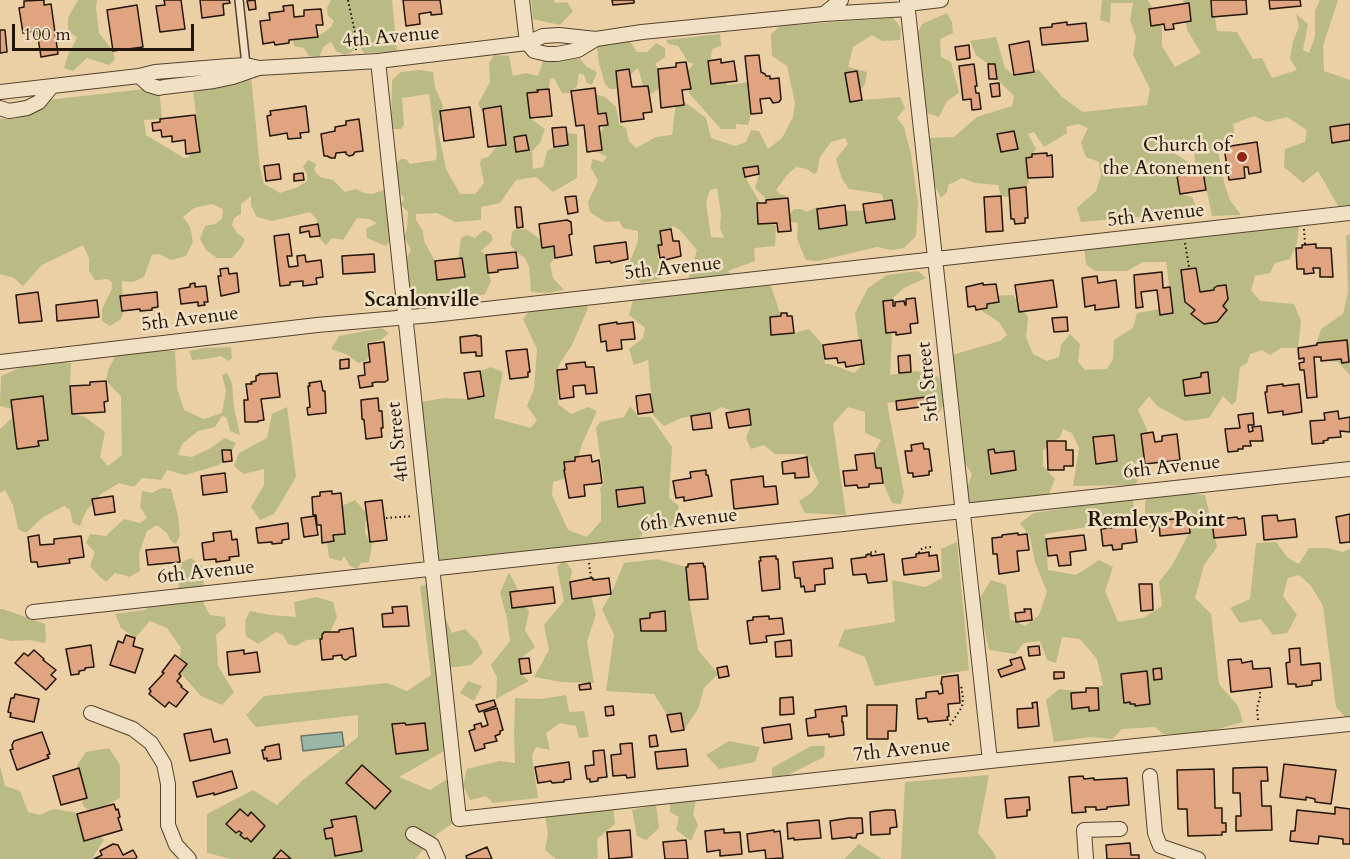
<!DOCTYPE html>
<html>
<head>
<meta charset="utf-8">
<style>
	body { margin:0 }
	#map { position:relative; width:1350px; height:859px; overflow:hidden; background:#ebd0a5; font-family:Cardo,serif }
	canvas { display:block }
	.scale { position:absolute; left:12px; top:24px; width:182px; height:27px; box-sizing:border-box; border:3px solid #221406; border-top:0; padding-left:8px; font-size:18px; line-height:21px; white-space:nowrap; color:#221406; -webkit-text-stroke:4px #f2e0c4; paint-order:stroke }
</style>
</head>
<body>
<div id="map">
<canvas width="1350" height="859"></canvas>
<div class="scale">100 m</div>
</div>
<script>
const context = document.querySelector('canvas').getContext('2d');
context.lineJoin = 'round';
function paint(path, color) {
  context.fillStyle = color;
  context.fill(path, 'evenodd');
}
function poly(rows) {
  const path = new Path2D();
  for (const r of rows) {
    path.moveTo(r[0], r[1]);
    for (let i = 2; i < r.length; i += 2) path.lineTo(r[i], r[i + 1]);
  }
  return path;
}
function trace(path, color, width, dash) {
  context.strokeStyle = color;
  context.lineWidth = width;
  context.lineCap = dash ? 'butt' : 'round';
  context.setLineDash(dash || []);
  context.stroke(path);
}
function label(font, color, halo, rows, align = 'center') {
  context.font = font + ' Cardo,serif';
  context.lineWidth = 5;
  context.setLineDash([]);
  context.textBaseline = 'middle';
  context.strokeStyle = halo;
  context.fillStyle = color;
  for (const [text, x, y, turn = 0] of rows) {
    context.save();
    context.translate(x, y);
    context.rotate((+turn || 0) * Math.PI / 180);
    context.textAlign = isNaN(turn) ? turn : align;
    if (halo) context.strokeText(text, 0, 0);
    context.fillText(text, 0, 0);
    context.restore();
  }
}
paint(poly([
	[78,0,97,0,96,8,99,33,113,51,115,59,109,65,87,58,73,71,64,68,68,55,77,38,68,30,68,18],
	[331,0,392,0,397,52,364,53,358,44,352,52,345,55,336,51,331,42,324,46,319,57,309,56,304,48,294,46,293,40,317,37,331,27,334,21,328,16,327,8],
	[531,0,554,0,555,3,567,2,573,11,560,25,533,19],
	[1102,0,1148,0,1162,27,1162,46,1175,67,1201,53,1187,30,1183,0,1212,0,1217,31,1237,32,1253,59,1262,58,1272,78,1297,70,1290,59,1293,41,1299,27,1296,14,1308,24,1303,50,1309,53,1315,37,1315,11,1320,0,1338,0,1323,46,1324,71,1350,80,1350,205,1338,206,1318,171,1303,183,1284,167,1285,149,1305,142,1307,130,1287,117,1267,122,1254,116,1233,124,1235,138,1219,143,1219,156,1225,186,1230,200,1241,215,1212,216,1203,172,1196,172,1194,152,1188,143,1176,141,1174,153,1188,162,1177,176,1180,194,1192,197,1198,212,1081,222,1077,208,1096,191,1101,175,1099,162,1086,157,1081,143,1088,128,1078,124,1066,127,1067,133,1044,147,1034,132,1028,134,1036,149,1032,154,1032,157,1027,158,1029,182,1026,187,1009,189,1009,197,1001,196,998,185,975,183,962,178,948,185,947,192,941,198,934,184,929,138,954,137,977,117,1012,106,1014,96,997,79,995,64,988,64,976,55,970,41,996,37,1005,68,1014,75,1034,72,1038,69,1062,97,1083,112,1147,105,1150,89,1133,55,1136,37,1130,20,1133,3,1111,3,1110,23,1100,20],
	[947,13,952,22,953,33,940,39,941,57,951,62,959,93,947,101,939,117,924,112,915,38,922,24],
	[893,18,901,28,900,40,882,41,872,35,853,47,848,67,867,72,865,84,860,91,862,100,900,97,905,108,897,118,904,127,911,154,918,203,916,236,904,248,892,250,877,247,818,261,806,260,797,239,798,223,790,222,788,216,794,209,802,209,806,212,817,207,833,211,859,211,886,208,882,194,849,189,842,179,836,159,848,144,845,138,831,142,820,157,817,172,814,174,807,169,796,167,787,175,776,190,780,194,787,196,770,203,755,188,759,174,758,166,743,169,745,177,759,201,765,217,776,226,775,246,754,248,755,261,728,271,739,285,754,284,771,286,781,316,770,318,771,335,794,333,809,329,823,345,825,364,830,364,854,373,864,364,861,340,858,337,855,313,868,288,887,275,918,271,926,278,904,288,888,302,892,334,890,375,916,371,939,377,945,401,939,413,928,406,926,397,887,403,904,493,901,504,892,503,876,467,874,453,881,440,865,433,865,412,848,407,833,424,846,515,805,513,799,501,811,493,819,483,807,457,805,454,775,454,764,445,751,449,746,438,751,425,748,409,733,412,722,407,710,413,681,418,664,426,653,415,648,360,634,365,629,349,643,338,645,328,629,315,634,297,688,281,697,250,679,229,672,226,657,257,663,265,660,279,642,283,622,273,629,264,638,241,638,231,623,228,619,221,605,222,590,212,588,202,598,181,591,168,592,159,603,162,607,157,599,153,596,137,603,129,602,117,591,99,595,94,605,97,616,107,619,124,626,128,629,141,636,148,656,137,672,135,675,110,678,97,706,118,711,138,735,146,746,142,751,130,759,131,768,149,782,138,793,117,795,103,787,66,772,56,771,34,780,26],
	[717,188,721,214,720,228,724,238,711,237,706,202,710,190],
	[720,34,721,46,712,49,711,58,718,75,728,85,748,82,751,114,748,125,736,124,736,129,721,129,688,92,691,89,688,70,694,64,688,62,678,46,668,44,666,40],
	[629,40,637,52,647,52,656,43,665,48,665,57,655,64,658,69,660,88,649,95,648,86,643,86,638,68,630,75,616,78,617,89,610,89,605,84,599,64,597,46],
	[494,55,509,56,513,76,526,73,538,76,543,61,556,61,578,56,587,67,597,72,592,85,587,83,584,75,579,73,577,86,569,93,562,93,554,78,550,79,549,89,538,90,538,92,527,94,530,118,545,129,540,143,532,151,533,169,543,167,547,151,554,147,565,145,565,133,577,134,577,178,553,192,536,177,516,180,500,203,481,207,481,220,455,222,437,213,416,214,416,220,423,231,424,241,435,261,451,278,457,267,461,238,467,235,475,238,484,230,491,234,493,240,481,251,486,255,488,273,491,281,485,294,475,297,464,290,460,292,457,298,425,303,416,296,408,285,405,261,411,250,404,237,407,228,408,212,401,205,404,198,400,193,395,165,401,159,406,159,410,164,436,160,437,153,429,94,402,98,404,125,401,129,391,129,392,80,401,72,420,70,433,72,435,87,443,106,438,130,446,169,460,194,475,194,484,183,480,164,481,159,488,157,497,146,506,144,502,118,500,114,482,111,478,104,490,82,489,63],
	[251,75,260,169,264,184,280,193,298,187,307,181,307,174,303,167,308,160,316,164,314,170,320,177,333,180,345,192,356,189,364,193,372,194,384,190,387,216,391,221,392,237,386,246,367,238,366,229,377,223,369,219,357,218,343,240,332,238,326,245,320,239,317,220,310,212,272,221,257,217,251,206,251,196,241,204,241,214,234,218,232,225,237,233,245,239,241,248,232,258,217,258,206,250,200,239,205,226,215,224,222,219,223,209,212,204,194,208,183,217,190,227,193,242,186,256,171,260,159,254,152,255,144,277,133,282,122,281,122,291,125,308,121,319,110,326,102,321,102,309,112,289,112,283,108,279,95,280,89,271,89,258,83,245,42,265,23,286,14,278,0,274,0,119,15,119,33,112,48,100,144,89,155,91,160,97,162,119,144,120,146,135,184,158,189,157,189,153,200,152,193,89],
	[1299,224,1297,243,1290,259,1275,263,1270,273,1255,276,1251,290,1260,301,1294,304,1301,321,1298,348,1281,348,1270,355,1262,350,1250,354,1247,363,1240,367,1236,401,1232,405,1223,396,1209,418,1185,421,1157,406,1149,396,1138,410,1147,429,1145,468,1135,485,1073,486,1079,448,1072,433,1063,429,1060,437,1043,450,1043,466,1055,479,1048,496,969,505,967,488,972,474,962,459,958,429,962,419,958,409,952,355,1000,341,1007,335,999,322,982,311,994,296,1013,295,1028,317,1026,337,1033,354,1047,361,1059,357,1061,345,1070,334,1080,344,1078,362,1085,370,1107,369,1113,359,1114,340,1133,328,1137,313,1166,308,1171,299,1166,262,1143,262,1127,271,1095,271,1086,264,1084,247],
	[526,229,541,240,542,248,554,246,555,258,550,264,553,278,564,290,547,293,531,292,529,267,525,258,516,252,510,244,513,230],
	[1350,234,1350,375,1338,362,1323,360,1316,345,1321,329,1343,314,1348,292,1346,236],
	[584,303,588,308,572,345,560,363,557,370,558,404,571,414,588,407,597,411,582,444,578,457,567,478,553,482,552,495,568,530,587,537,601,521,601,497,600,488,604,483,596,428,600,422,624,417,630,406,639,417,651,417,672,447,669,498,679,506,674,530,643,533,639,539,438,560,422,402,444,398,468,399,483,396,480,371,491,367,503,372,494,418,531,428,537,420,527,406,534,389,537,349,523,319,532,308],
	[381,328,389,333,381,340,366,343,369,357,366,361,358,363,348,355,331,349,339,336],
	[231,347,232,358,228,361,221,356,206,359,192,360,189,351,204,348],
	[134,349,175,351,177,388,184,410,204,419,222,413,226,391,222,375,227,373,232,383,234,408,240,435,230,431,227,418,222,416,215,427,198,431,182,444,178,455,192,457,209,449,225,438,236,443,231,453,219,465,185,475,167,470,161,480,142,478,134,487,119,483,101,494,86,511,80,526,73,523,70,510,64,506,43,517,26,533,18,529,13,505,5,490,0,493,0,429,13,417,12,409,0,406,1,376,34,362,71,363,70,386,72,414,85,417,105,432,100,457,108,466,122,455,121,396,106,381,108,370,116,355],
	[287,407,296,477,274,514,260,520,251,507,264,485,264,469,243,474,234,466,239,453,267,438,272,414],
	[162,488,171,489,178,516,180,535,176,544,171,541,167,533,157,525,147,531,139,554,140,571,129,577,124,575,115,573,106,582,99,576,90,566,95,552,86,543,90,534,106,536,124,519,140,523,147,518,140,507,142,491,152,493],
	[1173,493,1205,495,1217,547,1204,565,1195,598,1211,614,1219,684,1238,706,1243,722,1201,734,1163,734,1155,727,1122,729,1112,739,1091,737,1054,742,1046,700,1059,689,1086,692,1103,685,1097,659,1080,639,1062,637,1056,663,1047,660,1040,641,1024,643,1015,654,989,650,978,601,991,580,1006,585,1010,619,1025,626,1039,615,1047,592,1035,562,1030,537,1020,523,1034,513,1133,498,1134,519,1045,534,1048,570,1076,575,1099,560,1113,567,1105,591,1118,622,1143,618,1162,606,1159,582,1173,564,1194,523,1191,510,1162,513,1154,536,1145,518,1145,502,1150,495],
	[355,500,366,513,365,533,372,545,369,562,361,563,357,569,350,566,344,556,341,561,329,558,327,542,335,509],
	[957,542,969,670,875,686,865,657,838,646,844,630,895,622,892,580,925,587,942,578,941,549],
	[1276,542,1288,558,1299,564,1309,548,1327,548,1343,552,1350,549,1350,718,1346,718,1336,707,1323,606,1311,586,1299,575,1288,578,1283,596,1297,615,1287,633,1273,635,1261,619,1240,623,1230,608,1250,599,1256,543],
	[191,558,203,567,204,604,210,615,225,617,226,626,216,635,218,666,234,692,222,705,201,696,178,670,181,648,167,628,150,621,135,638,121,628,115,614,145,610,178,589,182,562],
	[657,559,686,567,689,600,698,650,718,674,704,688,698,709,684,730,681,713,667,715,654,694,606,691,614,635,602,609,611,594,624,563],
	[564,560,572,570,570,582,572,598,591,596,596,614,587,642,594,683,562,682,534,677,549,650,544,625,564,601,557,567],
	[509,572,529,612,525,630,535,647,519,660,521,674,529,681,496,699,497,678,491,665,510,641,507,618,500,593],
	[429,584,452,633,465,629,477,641,483,653,471,665,448,668,451,747,399,777,430,790,454,775,459,819,437,834,415,859,231,859,207,853,207,814,253,790,277,805,303,780,358,737,358,715,256,727,246,715,264,696,387,683,407,691,431,675,420,586],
	[317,597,333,602,337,617,330,633,324,631,322,635,322,639,306,640,296,646,288,644,283,635,276,632,258,644,246,636,245,621,250,611,271,615,296,617,294,602],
	[0,609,3,609,45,624,46,637,45,643,30,640,11,641,0,638],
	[468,681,482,686,474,701,460,693],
	[566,695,569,712,584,711,589,737,579,738,576,726,560,723,546,733,550,750,536,747,532,756,538,798,493,803,486,796,470,800,463,785,467,769,499,761,515,763,514,734,515,698,540,699],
	[729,741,760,747,755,762,719,769,706,755],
	[811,746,825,746,824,757,788,775,772,777,772,768],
	[109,748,120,765,120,798,106,805,89,810,83,806,77,765,86,752],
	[0,766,5,786,20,791,28,812,39,815,54,809,78,813,86,824,104,840,96,852,92,859,0,859],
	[989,775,978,833,994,853,996,859,901,859,905,782],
	[696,800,693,814,698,825,691,841,676,830,679,817,670,812,670,802],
	[656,805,659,828,646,840,637,836,632,810],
	[613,807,615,824,597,839,598,857,596,859,556,859,545,850,548,833,545,817],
	[859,844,882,859,887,859,844,859]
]), '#baba84');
const water = poly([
	[342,732,344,746,303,751,301,736,342,732]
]);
paint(water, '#98b7a7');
trace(water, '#697667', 1.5);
const building = poly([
	[44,0,44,5,51,4,58,54,41,57,37,31,23,33,19,8,24,7,24,1,44,0],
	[164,0,181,0,185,29,160,32,156,6,165,5,164,0],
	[200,0,229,0,230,3,223,4,224,15,202,18,200,0],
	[255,0,256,9,249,10,247,1,255,0],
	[403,0,440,0,442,14,431,15,431,12,419,14,420,24,406,26,403,0],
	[612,0,634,0,634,3,613,5,612,0],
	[1211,0,1246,0,1247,14,1212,17,1211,0],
	[1269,0,1300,0,1301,6,1270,9,1269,0],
	[1189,3,1191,21,1173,24,1174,29,1165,30,1164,24,1151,26,1149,9,1189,3],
	[137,5,143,47,113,51,107,10,137,5],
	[293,5,294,17,304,16,304,10,321,9,323,25,316,25,318,37,289,40,289,43,275,45,274,42,263,44,260,21,270,20,269,13,284,11,283,6,293,5],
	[1067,22,1067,25,1086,23,1088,41,1042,45,1040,28,1052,27,1052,24,1067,22],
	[0,30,5,30,7,52,0,53,0,30],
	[1029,41,1034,72,1014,75,1009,45,1029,41],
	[969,45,970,58,957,60,955,47,969,45],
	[759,55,761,72,765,74,766,76,770,76,770,79,779,78,781,99,779,102,773,103,770,98,760,99,762,113,751,114,745,56,759,55],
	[721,59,721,63,734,61,737,81,711,84,708,61,721,59],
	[686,62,691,89,682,90,684,105,661,108,658,69,676,67,676,63,686,62],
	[974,64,977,86,975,86,976,93,979,93,981,109,972,110,971,99,963,100,959,66,974,64],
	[988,64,995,64,997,79,989,79,988,64],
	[629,69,632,87,648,86,652,112,643,113,644,119,621,122,616,71,629,69],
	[857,71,862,100,850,102,845,73,857,71],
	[999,83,1000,96,992,97,990,84,999,83],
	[595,88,598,114,606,113,608,125,599,126,602,150,587,152,584,125,576,126,571,91,595,88],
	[549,89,552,116,530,118,527,93,538,92,537,90,549,89],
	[306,106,309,132,300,133,301,138,288,139,287,133,270,136,267,116,271,115,270,111,306,106],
	[501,106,506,145,488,147,483,109,501,106],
	[470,107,474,137,444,141,440,111,470,107],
	[195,115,200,152,186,154,185,140,172,142,172,136,162,137,161,130,153,131,152,123,160,122,160,119,195,115],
	[359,119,363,151,355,152,353,155,349,156,346,154,346,152,336,153,335,158,331,158,327,156,324,156,321,134,335,131,335,127,346,125,346,121,359,119],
	[1350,124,1350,140,1332,143,1330,127,1350,124],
	[566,127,568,145,554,147,552,128,566,127],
	[1014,131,1018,149,1001,152,997,134,1014,131],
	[526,135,529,150,516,152,514,137,526,135],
	[1257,142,1261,172,1249,174,1248,167,1244,167,1245,178,1229,180,1224,147,1257,142],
	[1047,153,1047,156,1052,155,1053,177,1028,178,1026,158,1032,157,1032,154,1047,153],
	[279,164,281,179,266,181,264,166,279,164],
	[758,166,759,174,745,177,743,168,758,166],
	[1203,171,1206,190,1180,194,1177,176,1203,171],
	[303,173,304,180,294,181,294,174,303,173],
	[1026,187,1028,218,1025,218,1025,223,1015,224,1014,219,1011,219,1009,189,1026,187],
	[576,196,578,212,568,214,565,197,576,196],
	[1001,196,1003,231,986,232,984,197,1001,196],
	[788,198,791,231,778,232,777,223,758,224,757,203,766,203,766,200,788,198],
	[892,200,895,219,866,223,863,204,892,200],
	[845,205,847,225,819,229,817,209,845,205],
	[515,207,521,207,523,227,517,228,515,207],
	[567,220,571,222,572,234,569,235,572,255,555,258,554,246,542,248,539,224,567,220],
	[318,224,320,236,310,237,309,231,300,233,300,227,318,224],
	[671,229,673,241,679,241,681,256,665,260,664,257,660,258,658,245,662,245,660,231,671,229],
	[289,234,292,256,287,256,289,267,298,266,297,256,305,255,306,262,321,260,323,277,316,278,317,284,303,286,303,281,290,282,290,285,280,286,274,236,289,234],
	[626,242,628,259,611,263,610,261,596,263,594,246,626,242],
	[1316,244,1316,248,1331,248,1333,277,1320,277,1320,268,1313,268,1314,273,1304,274,1304,269,1297,269,1296,248,1302,248,1302,245,1316,244],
	[516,252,518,268,498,270,498,272,488,273,486,255,516,252],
	[374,254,375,272,343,274,342,256,374,254],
	[462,258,465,277,437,280,435,261,462,258],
	[228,268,229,274,237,273,239,292,221,296,218,276,221,276,220,269,228,268],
	[1196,268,1200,292,1214,290,1214,288,1217,286,1226,285,1228,299,1223,306,1227,310,1217,322,1204,324,1191,314,1195,310,1185,302,1181,270,1196,268],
	[1162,272,1163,288,1170,287,1173,313,1160,315,1157,290,1141,292,1143,307,1136,308,1134,275,1162,272],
	[1097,276,1098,283,1116,280,1119,307,1095,310,1095,305,1085,307,1082,278,1097,276],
	[1053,280,1057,307,1019,312,1015,285,1053,280],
	[195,283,195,287,206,286,208,302,204,302,205,305,198,306,198,302,181,304,179,289,190,287,190,284,195,283],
	[983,283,983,285,996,284,999,302,987,304,987,308,976,310,975,306,968,307,966,287,983,283],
	[38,292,42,321,19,323,16,295,38,292],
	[157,292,158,307,152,308,152,310,140,311,140,309,122,311,120,296,157,292],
	[915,298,918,323,910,324,911,333,896,335,896,332,886,333,883,301,893,300,893,306,895,306,895,302,904,301,905,305,906,305,906,299,915,298],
	[97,300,99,317,57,321,56,305,97,300],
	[781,313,787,313,787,316,792,316,794,333,771,335,770,317,781,316,781,313],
	[1067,317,1068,331,1054,332,1052,318,1067,317],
	[617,322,617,324,633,322,635,339,621,340,622,349,607,351,606,341,601,342,599,325,617,322],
	[477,335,477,336,481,336,482,356,476,356,476,352,461,353,460,337,477,335],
	[861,340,864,364,846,367,845,362,838,363,837,358,825,359,823,345,861,340],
	[1347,340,1349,362,1342,363,1341,359,1321,361,1321,357,1314,357,1317,397,1307,398,1304,370,1300,370,1299,363,1304,362,1304,358,1299,359,1298,348,1317,345,1317,343,1347,340],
	[384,342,388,380,385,382,376,382,372,383,373,386,360,388,358,376,365,375,364,363,370,362,368,344,384,342],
	[527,349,530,372,528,372,528,377,510,379,506,351,527,349],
	[910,355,911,372,899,373,898,356,910,355],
	[349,359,349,368,340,369,340,360,349,359],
	[585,362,586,367,594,367,597,393,586,394,585,385,573,386,574,397,560,399,557,370,567,369,566,364,585,362],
	[480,371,484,396,468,399,464,373,480,371],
	[1208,372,1210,393,1185,396,1183,380,1201,377,1201,373,1208,372],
	[277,373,280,397,261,399,264,420,258,421,258,422,245,422,244,400,248,400,246,384,252,384,251,382,256,381,256,376,259,375,259,374,277,373],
	[106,381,108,401,104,402,105,412,72,414,70,386,90,385,90,382,106,381],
	[321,381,323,391,325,391,326,413,308,415,307,408,310,407,308,386,310,386,309,383,321,381],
	[1283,384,1283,386,1299,384,1302,412,1283,415,1283,411,1268,413,1265,392,1267,392,1267,386,1283,384],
	[650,394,653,412,638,414,636,396,650,394],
	[43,396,48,440,38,441,39,446,17,449,11,400,43,396],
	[926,397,928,406,897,410,896,401,926,397],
	[378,398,379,411,382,411,383,428,381,428,382,437,366,439,364,420,362,419,361,400,378,398],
	[749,409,751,425,729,428,726,413,749,409],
	[1338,411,1339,419,1350,417,1350,432,1340,431,1341,437,1328,438,1328,440,1323,441,1324,443,1312,444,1310,421,1325,420,1324,413,1338,411],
	[710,413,712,428,693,430,691,416,710,413],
	[1253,413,1254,425,1248,425,1249,432,1253,431,1252,427,1261,426,1263,441,1250,441,1251,446,1243,446,1243,449,1238,449,1238,451,1228,452,1225,429,1240,428,1238,415,1253,413],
	[1153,432,1155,442,1162,441,1162,436,1177,434,1180,460,1145,464,1141,434,1153,432],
	[1114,435,1117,461,1096,464,1093,437,1114,435],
	[1047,441,1066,441,1066,450,1073,450,1073,466,1064,466,1064,470,1048,470,1047,441],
	[923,443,924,449,929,449,932,471,929,471,929,475,913,477,913,473,908,473,905,451,912,451,911,445,923,443],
	[994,449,995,453,1014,451,1016,470,991,474,988,450,994,449],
	[222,450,231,450,232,461,223,462,222,450],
	[874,453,876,468,881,468,883,483,869,484,869,487,858,488,857,485,845,486,843,471,857,470,855,455,874,453],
	[591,455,592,462,599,460,602,483,584,485,585,496,569,498,564,470,565,470,564,462,575,461,575,457,591,455],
	[807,457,809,477,795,478,795,473,783,474,782,462,807,457],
	[706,470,706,475,708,475,712,496,684,501,684,497,676,498,673,481,691,478,690,472,706,470],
	[225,473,227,492,203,495,201,476,225,473],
	[763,476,764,487,776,486,778,504,734,509,731,480,763,476],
	[643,487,645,503,618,507,616,490,643,487],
	[332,491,332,494,341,493,345,534,333,535,334,541,322,543,321,525,317,525,316,515,313,515,312,497,320,496,320,492,332,491],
	[113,496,115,512,95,515,92,499,113,496],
	[382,500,387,540,370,542,365,502,382,500],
	[1350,514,1350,542,1340,543,1336,517,1350,514],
	[1277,515,1278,521,1295,519,1297,537,1264,540,1262,516,1277,515],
	[315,516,318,535,304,537,301,518,315,516],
	[1237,517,1238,519,1244,518,1246,535,1214,538,1212,520,1237,517],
	[1189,518,1190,533,1160,536,1159,520,1189,518],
	[288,523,289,539,282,540,282,543,272,544,272,542,258,543,256,528,288,523],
	[1135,525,1137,542,1122,544,1122,549,1113,550,1112,545,1103,546,1101,529,1135,525],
	[231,531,232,540,237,539,239,556,229,557,230,560,216,562,216,559,204,560,202,543,214,541,213,533,231,531],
	[1018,533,1018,535,1027,534,1029,550,1017,551,1019,571,999,574,997,554,993,554,992,538,1002,537,1002,535,1018,533],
	[39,535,40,545,54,544,54,539,81,536,84,557,69,559,70,563,38,567,37,562,31,562,28,537,39,535],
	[1084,535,1086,550,1070,552,1071,565,1059,566,1057,555,1048,556,1046,539,1084,535],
	[178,547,180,562,148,565,146,550,178,547],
	[929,552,929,556,937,555,939,571,904,575,902,559,916,557,916,554,929,552],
	[871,554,871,556,884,554,887,581,868,583,866,574,853,575,851,559,866,557,866,555,871,554],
	[776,556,776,559,778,559,780,589,762,591,759,561,761,561,760,557,776,556],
	[832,558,833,568,824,569,825,584,815,585,815,591,805,592,804,586,801,587,800,578,795,578,793,562,832,558],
	[703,563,704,567,705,566,708,599,689,600,686,567,688,567,688,564,703,563],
	[591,578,593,578,593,580,609,578,611,594,572,599,570,582,591,578],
	[1139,584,1152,584,1153,610,1141,611,1139,584],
	[553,587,555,603,512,608,510,592,553,587],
	[407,606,409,626,383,627,382,614,393,613,392,607,407,606],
	[1024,609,1031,609,1032,620,1016,622,1015,613,1025,612,1024,609],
	[665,611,666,631,641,631,640,619,650,618,650,613,665,611],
	[769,616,769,619,782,618,784,634,766,636,767,642,750,644,747,621,753,620,753,617,769,616],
	[353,628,356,656,350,657,348,659,345,660,342,658,342,655,333,656,333,659,322,660,320,639,322,639,322,635,324,632,339,632,339,630,353,628],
	[126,635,135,638,133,646,143,649,135,673,110,665,118,641,123,643,126,635],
	[791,640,792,656,776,657,775,642,791,640],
	[91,645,94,667,85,668,85,670,79,671,79,674,71,675,66,649,91,645],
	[1039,646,1040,655,1029,656,1028,647,1039,646],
	[1300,648,1301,665,1320,663,1321,680,1312,681,1312,685,1296,687,1296,684,1288,684,1286,663,1290,662,1289,649,1300,648],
	[34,650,44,659,43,660,56,670,51,675,56,679,46,690,15,663,24,653,28,656,34,650],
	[244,650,244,654,257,652,260,672,229,675,227,652,244,650],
	[175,655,187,664,179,674,181,676,177,681,182,686,181,687,188,692,176,707,169,702,165,707,149,694,151,691,149,689,164,673,162,672,175,655],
	[1021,657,1025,669,1001,677,998,670,1012,665,1010,660,1021,657],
	[529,658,531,673,521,674,519,659,529,658],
	[1241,659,1242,663,1252,661,1253,669,1270,668,1272,687,1231,692,1228,660,1241,659],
	[727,666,729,676,719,678,717,668,727,666],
	[1161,668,1162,679,1154,680,1153,669,1161,668],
	[1147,671,1150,704,1135,706,1135,704,1130,704,1130,702,1124,703,1121,674,1147,671],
	[1054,672,1064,672,1064,678,1054,679,1054,672],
	[958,675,960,703,948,704,949,716,947,717,948,720,928,722,927,718,918,719,916,699,926,698,926,692,938,691,939,694,943,693,942,684,941,684,942,677,958,675],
	[590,683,591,689,580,690,579,685,590,683],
	[1086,688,1098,688,1099,710,1089,711,1089,707,1072,709,1071,693,1086,692,1086,688],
	[15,694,39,699,34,722,10,717,11,713,8,712,11,698,14,698,15,694],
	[793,697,794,714,780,715,780,698,793,697],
	[494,700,496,706,479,712,476,705,494,700],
	[1037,702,1039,726,1018,728,1017,709,1033,708,1032,703,1037,702],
	[867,705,897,705,896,731,888,731,888,739,867,739,867,705],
	[613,706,614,715,606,716,605,707,613,706],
	[846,706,847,716,842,716,842,722,843,722,844,735,829,737,829,734,808,736,806,719,816,717,815,710,846,706],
	[497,708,503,730,500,731,500,734,495,736,497,741,484,744,485,748,475,751,469,731,475,729,474,725,481,723,482,727,488,725,484,712,497,708],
	[681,713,684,730,671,732,667,715,681,713],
	[405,723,406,725,425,723,428,750,396,754,392,724,405,723],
	[790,724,792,739,764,743,762,728,790,724],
	[211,729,214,742,227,739,230,753,190,761,184,734,211,729],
	[42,732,50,754,47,755,49,758,17,770,10,750,13,749,12,745,14,741,42,732],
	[656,735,658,746,650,747,649,736,656,735],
	[632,743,635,777,627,778,626,775,613,776,611,755,621,754,620,744,632,743],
	[279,744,281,759,267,761,267,758,264,759,262,750,265,750,265,747,279,744],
	[686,749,688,766,657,769,655,752,686,749],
	[604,750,607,777,598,778,598,781,590,782,590,779,587,779,585,766,594,765,593,751,604,750],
	[569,762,571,779,564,780,564,782,552,783,551,781,538,783,535,767,569,762],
	[1284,764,1336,770,1331,804,1315,802,1315,799,1306,797,1306,800,1280,797,1284,764],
	[362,765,391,791,375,809,346,783,362,765],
	[1267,767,1268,781,1261,781,1262,806,1271,806,1272,830,1236,831,1236,816,1241,816,1240,793,1233,793,1233,768,1267,767],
	[79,768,87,798,61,805,53,776,79,768],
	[1214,769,1215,808,1222,808,1222,823,1226,823,1226,832,1222,832,1222,835,1188,836,1187,809,1178,809,1177,770,1214,769],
	[232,771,237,788,214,795,214,793,197,797,193,782,232,771],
	[1083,776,1084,779,1094,778,1094,780,1127,778,1129,805,1107,807,1107,809,1096,810,1096,807,1085,807,1086,812,1072,813,1069,777,1083,776],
	[1029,797,1030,810,1027,810,1027,816,1007,818,1005,799,1029,797],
	[114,804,116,810,118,809,120,817,118,818,122,830,84,841,77,814,114,804],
	[1335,807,1350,809,1350,844,1343,844,1343,839,1319,836,1318,844,1290,841,1291,831,1295,831,1297,810,1335,814,1335,807],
	[240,809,248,816,251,812,265,826,251,842,247,838,245,839,240,835,242,833,239,831,236,833,226,824,240,809],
	[886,810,895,810,897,827,890,828,890,834,871,835,870,812,886,810],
	[356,816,362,851,335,856,332,838,326,839,324,829,333,827,331,820,356,816],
	[849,818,862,818,863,833,857,834,856,838,851,838,851,837,832,839,830,821,849,818],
	[819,820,821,838,794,840,794,838,788,839,787,823,819,820],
	[724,829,724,833,740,832,742,854,720,856,720,850,707,852,705,831,724,829],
	[630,830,632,857,609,859,607,832,630,830],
	[774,830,774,832,780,831,783,858,766,859,765,850,749,852,747,834,774,830],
	[686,840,688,859,665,859,663,842,686,840],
	[1130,843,1131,855,1139,855,1139,859,1107,859,1106,845,1130,843],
	[113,844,118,845,123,855,133,850,137,857,135,859,94,859,102,855,100,851,113,844],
	[487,847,492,859,467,859,466,856,487,847],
	[281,850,291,859,273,859,281,850]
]);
paint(building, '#e0a481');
trace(building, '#221406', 1.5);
const service = poly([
	[239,0,246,65]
]);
const minor = poly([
	[522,0,527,43],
	[907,2,990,761],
	[907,4,941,0],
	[824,14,841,0],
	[527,43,534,51,547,54,557,54,578,50,596,39],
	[378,61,459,819,990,761,1350,724],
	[259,68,246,65,229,66,155,72,139,76,149,85,159,88,164,87,214,81,233,77,259,68,378,61,527,43,543,36,559,35,596,39,642,32,824,14,908,9],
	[0,92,139,76],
	[0,108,9,111,27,108,39,102,52,86],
	[0,362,317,325,432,315,1350,213],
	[33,612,1350,469],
	[91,713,133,729,151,743,164,764,168,784,168,825,176,845,189,859],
	[1150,776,1155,833,1160,846,1198,859],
	[413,834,432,845,438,859],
	[1086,859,1084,830,1120,829]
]);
trace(service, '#54432e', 10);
trace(minor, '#54432e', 16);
trace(poly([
	[348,0,355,33,356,50],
	[1304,229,1305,244],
	[1185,243,1189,267],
	[386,518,413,516],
	[919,553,919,551,923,548,931,547],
	[868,555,868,553,879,551],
	[589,563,591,578],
	[1258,720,1257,708,1260,697,1260,691],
	[950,725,962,707,963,698,961,685]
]), '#221406', 2, [1.5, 3]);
trace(service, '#f2e0c4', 7);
trace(minor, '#f2e0c4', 14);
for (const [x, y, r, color] of [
	[1242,157,6,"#8f2418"]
]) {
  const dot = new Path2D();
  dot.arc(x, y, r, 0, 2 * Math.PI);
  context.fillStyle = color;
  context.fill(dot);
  trace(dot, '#f2e0c4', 2);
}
label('20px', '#221406', '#f2e0c4', [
	["4th Avenue",391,38,-5],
	["5th Avenue",1156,216,-6],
	["5th Avenue",673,269,-6],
	["5th Avenue",190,320,-7],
	["5th Street",929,382,-96],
	["4th Street",399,442,-96],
	["6th Avenue",1172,468,-6],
	["6th Avenue",689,521,-6],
	["6th Avenue",206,573,-6],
	["7th Avenue",902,751,-6]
]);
label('20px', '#221406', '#f2e0c4', [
	["Church of",1230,146],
	["the Atonement",1230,169]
], 'right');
label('bold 21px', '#221406', '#f2e0c4', [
	["Scanlonville",422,301],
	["Remleys Point",1156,521]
]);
</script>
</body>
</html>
